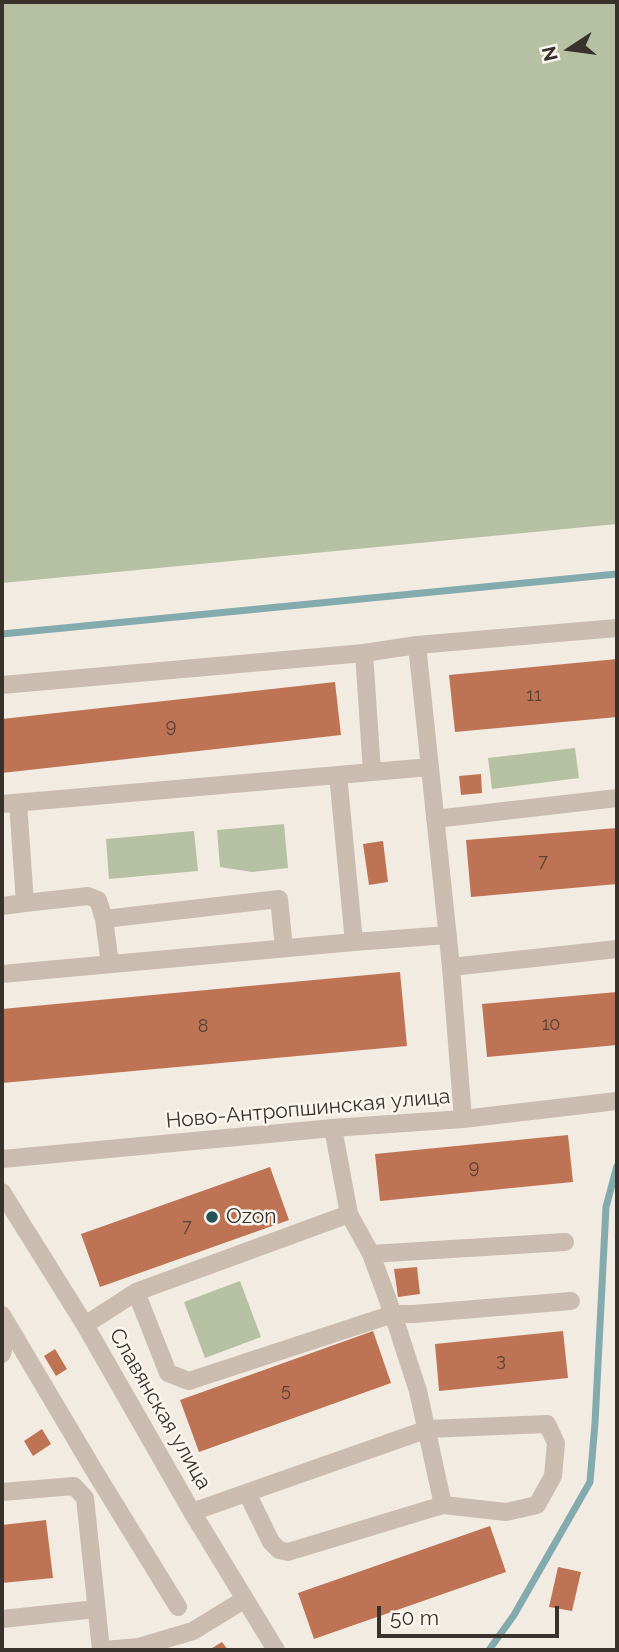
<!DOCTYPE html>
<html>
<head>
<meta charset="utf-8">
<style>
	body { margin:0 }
	#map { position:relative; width:619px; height:1652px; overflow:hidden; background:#f2ebe2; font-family:Raleway,sans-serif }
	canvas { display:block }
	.frame { position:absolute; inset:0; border:4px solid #39312c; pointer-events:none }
	.north { position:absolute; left:535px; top:14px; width:70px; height:70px; -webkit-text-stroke:5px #faf5ee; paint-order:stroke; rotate:257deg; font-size:19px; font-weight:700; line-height:28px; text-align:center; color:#39312c }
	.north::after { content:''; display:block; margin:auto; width:24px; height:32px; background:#39312c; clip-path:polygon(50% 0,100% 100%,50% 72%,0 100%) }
	.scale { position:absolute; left:377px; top:1606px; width:182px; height:32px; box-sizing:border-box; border:4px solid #39312c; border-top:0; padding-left:9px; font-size:21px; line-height:24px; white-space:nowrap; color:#39312c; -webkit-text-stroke:5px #faf5ee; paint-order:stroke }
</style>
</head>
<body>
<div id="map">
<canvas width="619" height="1652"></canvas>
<div class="frame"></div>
<div class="north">N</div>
<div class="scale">50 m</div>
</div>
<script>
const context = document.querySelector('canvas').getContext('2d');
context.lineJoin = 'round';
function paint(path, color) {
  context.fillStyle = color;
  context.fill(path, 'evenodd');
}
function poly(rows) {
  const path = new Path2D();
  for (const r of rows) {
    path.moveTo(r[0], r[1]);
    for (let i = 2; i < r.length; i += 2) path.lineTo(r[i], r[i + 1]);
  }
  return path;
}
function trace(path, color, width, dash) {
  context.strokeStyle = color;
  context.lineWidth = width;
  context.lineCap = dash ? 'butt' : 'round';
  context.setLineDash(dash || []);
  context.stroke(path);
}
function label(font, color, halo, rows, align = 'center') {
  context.font = font + ' Raleway,sans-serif';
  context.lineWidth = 5;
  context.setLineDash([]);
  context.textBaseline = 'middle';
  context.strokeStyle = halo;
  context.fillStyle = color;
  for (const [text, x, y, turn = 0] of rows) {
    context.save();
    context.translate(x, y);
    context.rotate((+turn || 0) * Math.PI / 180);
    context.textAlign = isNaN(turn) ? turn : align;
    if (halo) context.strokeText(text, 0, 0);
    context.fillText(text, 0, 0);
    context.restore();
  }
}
paint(poly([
	[2,2,617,2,617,524,2,583],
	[575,748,579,778,492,789,488,758],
	[284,824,288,868,252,872,220,867,217,830],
	[194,831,198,871,109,879,106,839],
	[240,1281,261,1337,205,1358,184,1302]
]), '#b5c1a2');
trace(poly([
	[2,634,617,574],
	[489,1650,514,1615,590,1482,595,1423,606,1207,617,1166]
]), '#83aaad', 7);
paint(poly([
	[617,659,617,717,455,732,449,675],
	[335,682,341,735,2,773,2,719],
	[481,774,482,793,461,795,459,776],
	[617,828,617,884,471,897,466,840],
	[383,841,388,882,369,885,363,844],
	[400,972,407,1046,2,1083,2,1009],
	[617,992,617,1045,487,1057,482,1004],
	[568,1135,573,1182,380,1201,375,1154],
	[270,1167,289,1220,100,1287,81,1234],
	[417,1267,420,1294,398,1297,394,1269],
	[373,1331,391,1383,199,1452,180,1400],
	[563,1331,568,1378,439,1391,435,1344],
	[55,1349,67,1369,56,1376,44,1356],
	[42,1429,51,1444,33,1456,24,1441],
	[46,1520,53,1578,2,1583,2,1525],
	[490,1526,506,1572,314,1639,298,1593],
	[558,1567,581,1572,572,1611,549,1607],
	[222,1642,228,1650,209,1650]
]), '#be7354');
trace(poly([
	[417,645,451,967,463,1119],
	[364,653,372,772],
	[2,685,364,653,417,645,617,628],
	[430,767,338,775,354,942,448,935],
	[2,804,338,775],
	[435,819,617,798],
	[25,903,88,896,98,900,104,919,279,899,284,948],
	[2,906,25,903,18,803],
	[104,919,110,964],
	[451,967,617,949],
	[2,974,354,942],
	[333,1128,349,1214,371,1254,393,1314,418,1391,443,1505],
	[2,1159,333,1128,463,1119,617,1101],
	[2,1192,85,1325,192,1512,276,1650],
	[371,1254,565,1242],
	[136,1292,168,1373,189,1381,393,1314,414,1314,571,1301],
	[2,1315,95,1472,178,1607],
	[85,1325,136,1292,349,1214],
	[2,1331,3,1350,2,1354],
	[2,1492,74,1486,85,1498,101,1650],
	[192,1512,428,1429,547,1424,556,1443,553,1476,537,1505,506,1512,443,1505,288,1552,279,1550,271,1542,247,1493],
	[2,1619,96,1609],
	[104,1650,139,1647],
	[139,1650,139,1647,193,1631,245,1599]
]), '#cabcae', 18);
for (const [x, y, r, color] of [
	[212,1217,7,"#245258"]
]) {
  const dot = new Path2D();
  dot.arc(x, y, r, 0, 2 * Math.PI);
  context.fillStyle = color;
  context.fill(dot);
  trace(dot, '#faf5ee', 2.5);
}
label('18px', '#5a4236', null, [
	["11",534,696],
	["9",171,727],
	["7",543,862],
	["10",551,1025],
	["8",203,1027],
	["9",474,1168],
	["7",187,1227],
	["3",501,1361],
	["5",286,1391]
]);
label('21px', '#39312c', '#faf5ee', [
	["Ново-Антропшинская улица",308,1109,-5],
	["Славянская улица",160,1409,60]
]);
label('21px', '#39312c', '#faf5ee', [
	["Ozon",226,1217]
], 'left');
</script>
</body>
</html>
